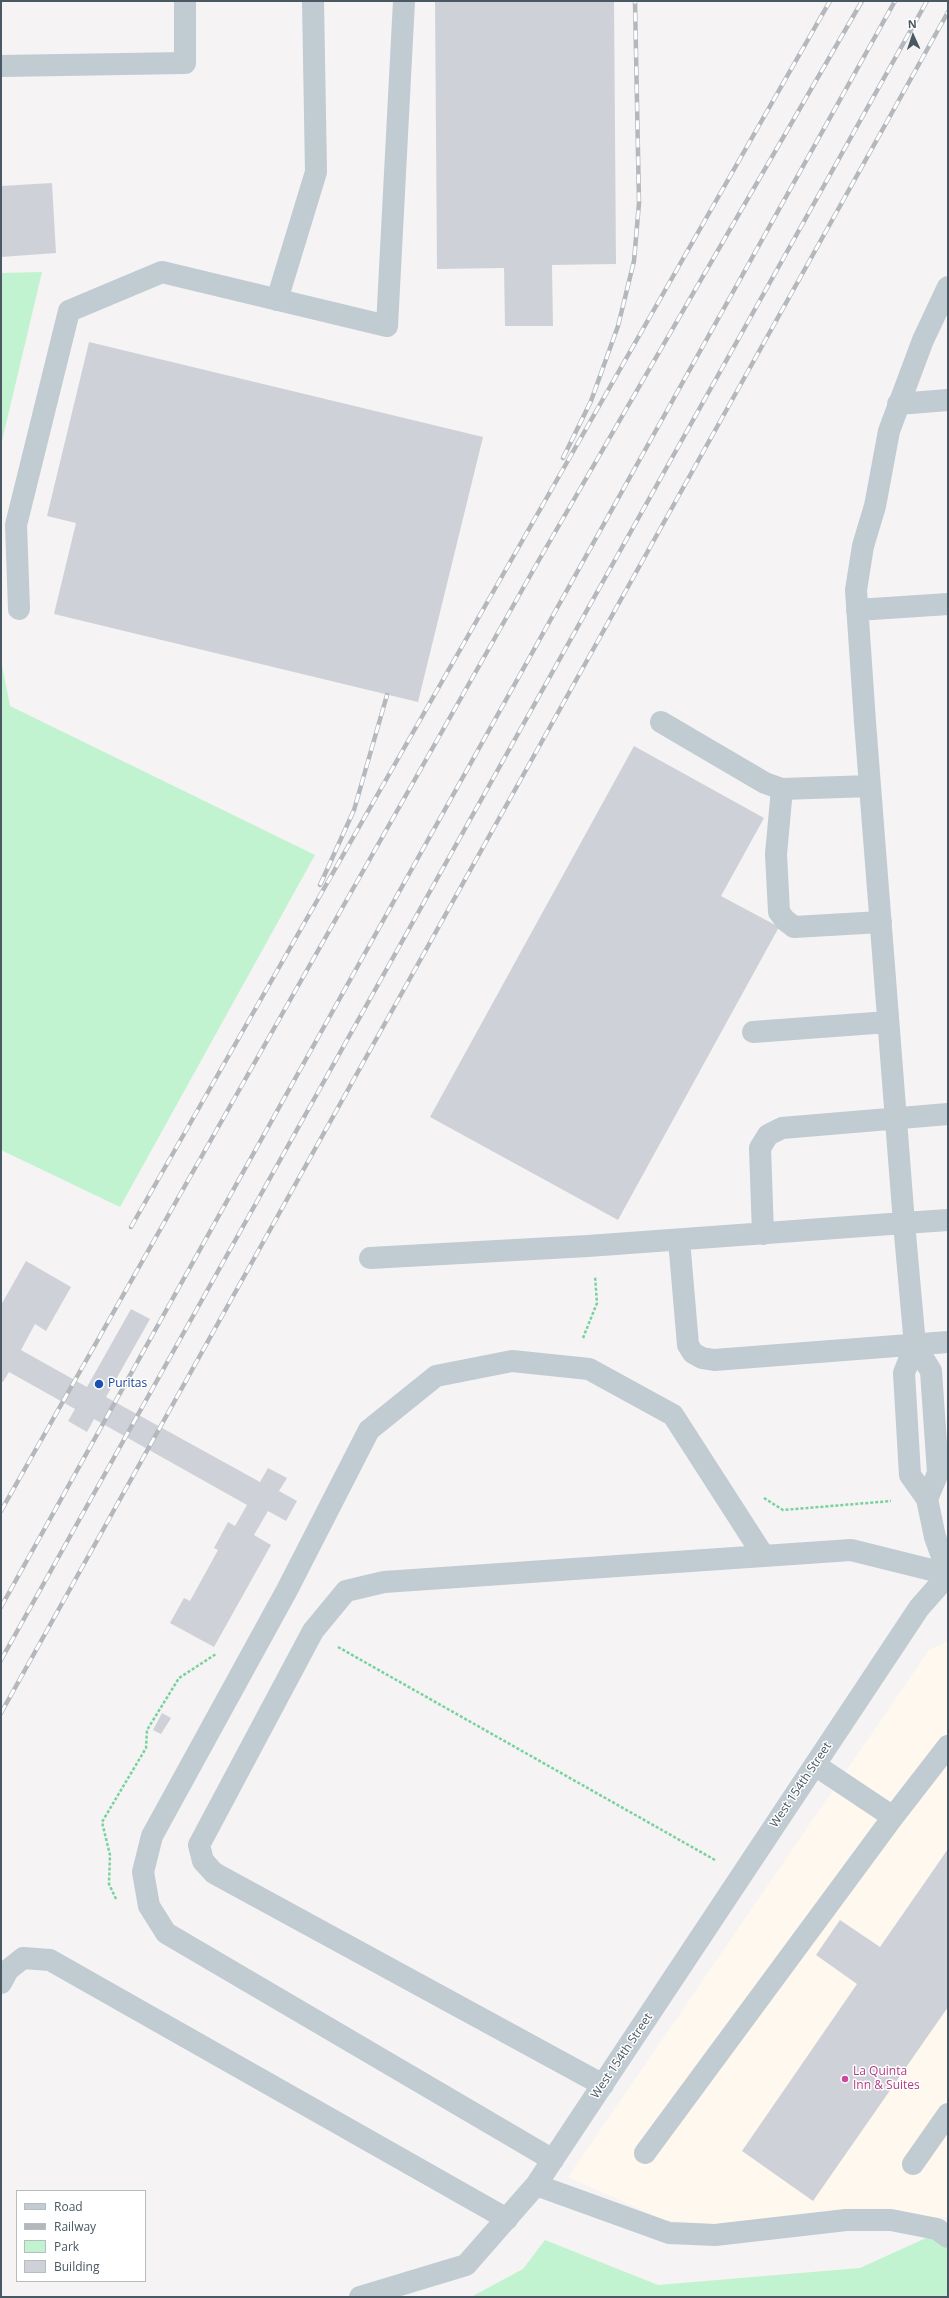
<!DOCTYPE html>
<html>
<head>
<meta charset="utf-8">
<style>
	body { margin:0 }
	#map { position:relative; width:949px; height:2298px; overflow:hidden; background:#f5f3f3; font-family:"Open Sans",sans-serif }
	canvas { display:block }
	.frame { position:absolute; inset:0; border:2px solid #495862; pointer-events:none }
	.legend { position:absolute; left:16px; top:2190px; width:130px; height:92px; box-sizing:border-box; background:#fff; border:1px solid #b6bcc0; margin:0; padding:5px 7px; list-style:none; font-size:12px; color:#495862 }
	.legend li { display:flex; align-items:center; gap:8px; height:20px }
	.legend b { width:20px; border:1px solid #b6bcc0 }
	.north { position:absolute; left:893px; top:16px; width:40px; height:40px; -webkit-text-stroke:3px #fff; paint-order:stroke; rotate:357deg; font-size:11px; font-weight:700; line-height:16px; text-align:center; color:#495862 }
	.north::after { content:''; display:block; margin:auto; width:14px; height:18px; background:#495862; clip-path:polygon(50% 0,100% 100%,50% 72%,0 100%) }
</style>
</head>
<body>
<div id="map">
<canvas width="949" height="2298"></canvas>
<div class="frame"></div>
<ul class="legend">
<li><b style="height:5px;background:#c0cbd2"></b>Road</li>
<li><b style="height:5px;background:#b4b8bd"></b>Railway</li>
<li><b style="height:11px;background:#c1f3d0"></b>Park</li>
<li><b style="height:11px;background:#ced2d8"></b>Building</li>
</ul>
<div class="north">N</div>
</div>
<script>
const context = document.querySelector('canvas').getContext('2d');
context.lineJoin = 'round';
function paint(path, color) {
  context.fillStyle = color;
  context.fill(path, 'evenodd');
}
function poly(rows) {
  const path = new Path2D();
  for (const r of rows) {
    path.moveTo(r[0], r[1]);
    for (let i = 2; i < r.length; i += 2) path.lineTo(r[i], r[i + 1]);
  }
  return path;
}
function trace(path, color, width, dash) {
  context.strokeStyle = color;
  context.lineWidth = width;
  context.lineCap = dash ? 'butt' : 'round';
  context.setLineDash(dash || []);
  context.stroke(path);
}
function label(font, color, halo, rows, align = 'center') {
  context.font = font + ' "Open Sans",sans-serif';
  context.lineWidth = 3;
  context.setLineDash([]);
  context.textBaseline = 'middle';
  context.strokeStyle = halo;
  context.fillStyle = color;
  for (const [text, x, y, turn = 0] of rows) {
    context.save();
    context.translate(x, y);
    context.rotate((+turn || 0) * Math.PI / 180);
    context.textAlign = isNaN(turn) ? turn : align;
    if (halo) context.strokeText(text, 0, 0);
    context.fillText(text, 0, 0);
    context.restore();
  }
}
paint(poly([
	[948,1641,948,2217,715,2224,664,2220,568,2177,929,1650]
]), '#fef8ee');
paint(poly([
	[42,272,1,445,1,273],
	[1,660,10,706,315,855,120,1207,1,1150],
	[948,2228,948,2297,471,2297,523,2269,545,2240,658,2285,860,2268]
]), '#c1f3d0');
paint(poly([
	[435,1,614,1,616,264,552,265,553,326,505,326,504,268,437,269],
	[52,183,56,253,1,257,1,186],
	[89,342,483,437,418,702,54,614,76,523,47,516],
	[634,746,764,818,721,896,779,927,618,1220,430,1117],
	[26,1261,71,1287,46,1331,35,1324,21,1350,87,1387,131,1309,150,1319,106,1397,260,1482,268,1468,287,1478,279,1491,297,1501,286,1521,268,1511,254,1535,271,1545,214,1647,170,1623,184,1598,190,1601,218,1550,214,1548,228,1522,235,1526,247,1505,94,1419,87,1432,68,1421,75,1409,9,1372,3,1382,1,1381,1,1305],
	[162,1713,171,1718,161,1734,153,1730],
	[948,1849,948,2007,813,2201,742,2151,857,1984,816,1955,840,1920,880,1947]
]), '#ced2d8');
trace(poly([
	[583,1338,597,1303,595,1276],
	[764,1498,783,1510,891,1501],
	[338,1647,715,1860],
	[116,1899,109,1884,110,1855,102,1822,146,1748,147,1730,179,1678,216,1654]
]), '#76d39e', 2.5, [3, 2]);
trace(poly([
	[1,66,185,63,185,1],
	[277,300,316,172,313,1],
	[898,404,948,400],
	[19,609,16,525,69,311,162,272,387,326,404,1],
	[857,610,948,604],
	[661,722,765,783,782,789,870,786],
	[782,789,776,854,779,912,785,920,794,927,881,922],
	[753,1032,888,1022],
	[763,1234,760,1148,768,1135,782,1128,948,1114],
	[679,1240,688,1345,693,1353,702,1358,714,1360,948,1342],
	[370,1258,588,1246,904,1223,865,722,856,590,863,546,875,506,889,431,923,340,948,287],
	[915,1345,904,1223,948,1220],
	[927,1499,938,1473,931,1371,915,1345,904,1373,910,1475,927,1499,935,1537,948,1573],
	[815,1765,893,1817,948,1746],
	[1,1983,8,1970,23,1958,50,1960,507,2219],
	[603,2085,214,1873,203,1861,199,1845,313,1631,346,1591,384,1582,851,1550,948,1574],
	[645,2153,893,1817],
	[553,2160,166,1933,149,1906,143,1872,152,1836,287,1590,369,1430,436,1376,512,1361,589,1369,673,1415,763,1555],
	[913,2164,948,2114],
	[536,2185,669,2233,715,2235,846,2220,891,2220,937,2229,948,2237],
	[360,2297,466,2265,536,2185,919,1608,948,1575]
]), '#c0cbd2', 22);
const rail = poly([
	[563,458,591,401,618,326,634,261,639,203,635,1],
	[320,885,354,810,387,695],
	[131,1227,830,1],
	[1,1511,539,560,862,1],
	[1,1607,895,1],
	[1,1660,927,1],
	[1,1713,948,12]
]);
trace(rail, '#b4b8bd', 4.5);
trace(rail, '#fff', 3, [9]);
for (const [x, y, r, color] of [
	[99,1384,5,"#1a4fb4"],
	[845,2079,4,"#d1479c"]
]) {
  const dot = new Path2D();
  dot.arc(x, y, r, 0, 2 * Math.PI);
  context.fillStyle = color;
  context.fill(dot);
  trace(dot, '#fff', 1.5);
}
label('12px', '#164399', '#fff', [
	["Puritas",108,1384]
], 'left');
label('12px', '#495862', '#fff', [
	["West 154th Street",801,1785,-56],
	["West 154th Street",622,2056,-56]
]);
label('12px', '#b23c85', '#fff', [
	["La Quinta",853,2072],
	["Inn & Suites",853,2086]
], 'left');
</script>
</body>
</html>
